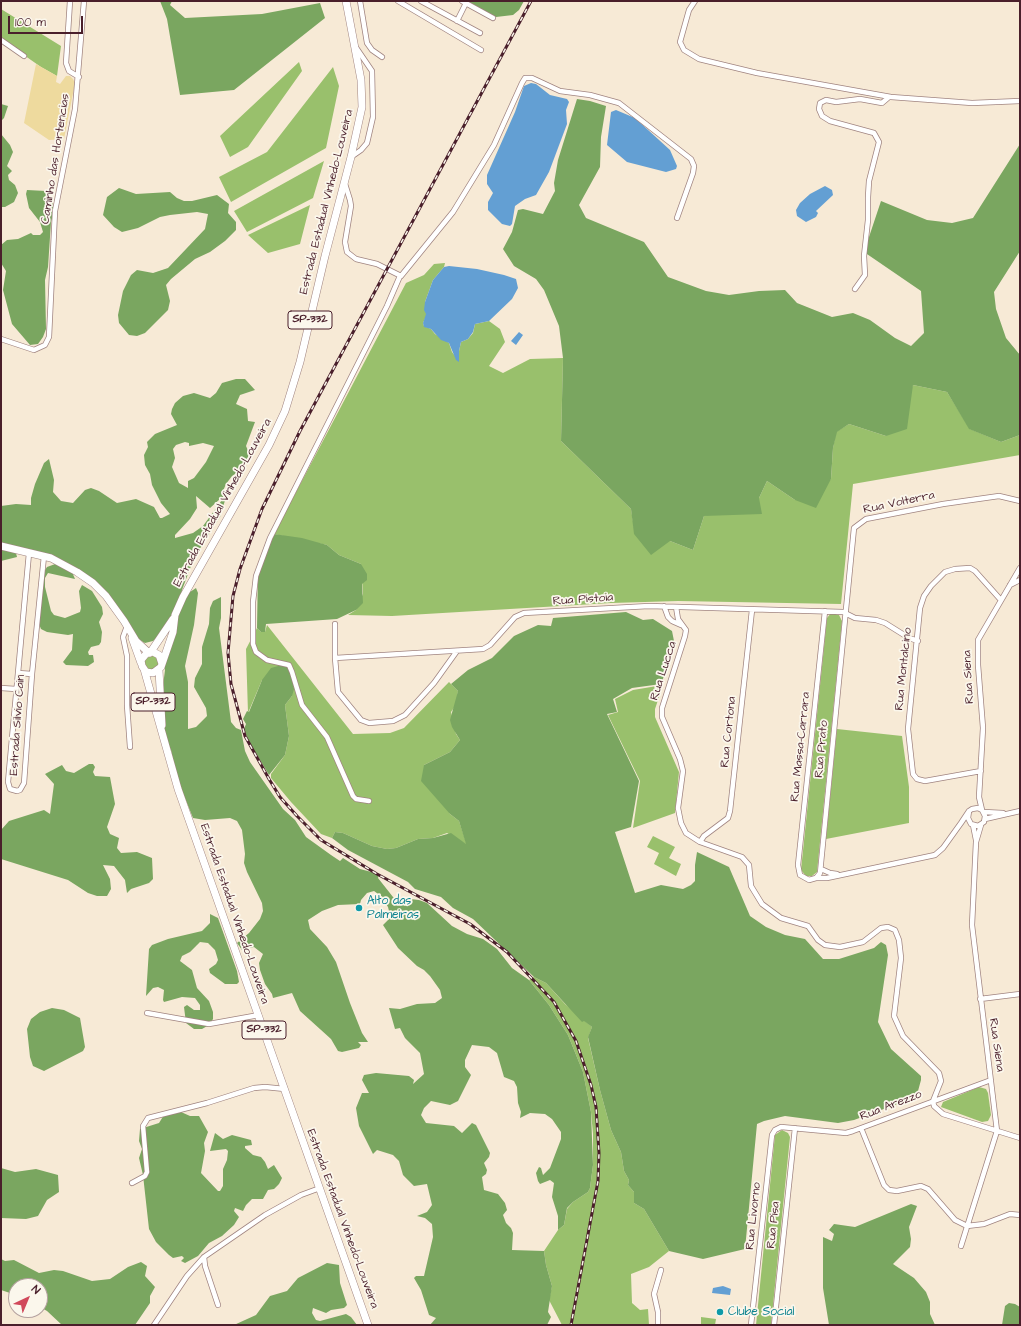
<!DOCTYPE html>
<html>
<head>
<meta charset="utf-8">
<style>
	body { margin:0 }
	#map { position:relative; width:1021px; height:1326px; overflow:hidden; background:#f7ead6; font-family:"Architects Daughter",sans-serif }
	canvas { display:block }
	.frame { position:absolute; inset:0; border:2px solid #4a1f2b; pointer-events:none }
	.north { position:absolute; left:8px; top:1278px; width:40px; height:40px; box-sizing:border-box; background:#fbf7ec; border:1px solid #b4a19f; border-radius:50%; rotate:44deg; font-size:11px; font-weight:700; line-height:16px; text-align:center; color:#4a1f2b }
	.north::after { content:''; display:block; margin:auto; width:14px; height:18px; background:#d1495b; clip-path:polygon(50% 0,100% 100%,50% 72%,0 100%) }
	.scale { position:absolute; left:8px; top:16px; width:75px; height:18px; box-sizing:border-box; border:2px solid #4a1f2b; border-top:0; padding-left:5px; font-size:12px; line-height:14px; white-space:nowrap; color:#4a1f2b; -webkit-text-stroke:3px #fbf7ec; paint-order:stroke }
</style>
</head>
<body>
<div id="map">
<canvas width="1021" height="1326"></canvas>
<div class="frame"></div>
<div class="north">N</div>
<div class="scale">100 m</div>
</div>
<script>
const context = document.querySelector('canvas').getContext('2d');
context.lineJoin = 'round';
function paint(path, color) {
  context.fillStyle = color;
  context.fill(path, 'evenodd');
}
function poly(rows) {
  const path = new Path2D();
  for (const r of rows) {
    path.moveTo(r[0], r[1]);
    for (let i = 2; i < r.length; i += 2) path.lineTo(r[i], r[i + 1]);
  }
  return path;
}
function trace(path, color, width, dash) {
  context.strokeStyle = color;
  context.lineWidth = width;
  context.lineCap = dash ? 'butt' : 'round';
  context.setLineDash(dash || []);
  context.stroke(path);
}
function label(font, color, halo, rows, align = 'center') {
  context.font = font + ' "Architects Daughter",sans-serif';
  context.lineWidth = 3.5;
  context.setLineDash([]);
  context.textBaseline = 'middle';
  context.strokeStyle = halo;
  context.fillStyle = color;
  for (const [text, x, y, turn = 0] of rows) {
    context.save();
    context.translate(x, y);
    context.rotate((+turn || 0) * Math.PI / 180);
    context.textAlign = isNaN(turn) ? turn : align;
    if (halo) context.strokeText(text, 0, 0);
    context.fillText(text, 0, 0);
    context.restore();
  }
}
paint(poly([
	[1,9,61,46,57,76,41,67,1,39],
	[299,62,302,71,248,147,230,157,220,136],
	[333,67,339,86,326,148,231,202,219,177,267,152],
	[324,161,313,198,247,232,234,211],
	[310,205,300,244,268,253,248,235],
	[445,263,444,267,433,280,425,302,427,314,423,323,424,326,431,329,435,334,449,343,452,352,459,361,459,351,461,342,468,339,473,333,475,324,489,321,500,329,505,342,489,366,503,373,530,359,563,358,561,441,631,509,635,534,670,541,693,550,704,516,759,498,767,481,795,500,831,479,833,448,836,432,849,424,886,436,913,385,947,392,970,429,1001,442,1020,435,1020,455,853,484,841,604,678,601,611,603,392,616,348,615,356,610,363,594,361,564,339,555,327,545,274,534,406,283,424,275,434,264],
	[831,613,839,615,842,621,817,872,812,876,806,876,801,870,827,618],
	[267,625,353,734,390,733,404,728,449,682,458,691,456,705,451,712,456,734,460,740,450,752,424,765,450,814,459,821,467,845,447,833,433,838,418,839,396,848,387,849,372,846,343,833,335,832,332,838,321,834,291,802,271,778,271,774,285,755,289,736,285,705,292,696,262,680,248,713,246,649,257,628,261,632,265,632],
	[152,655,159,659,158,669,147,670,144,660],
	[663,685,655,709,655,717,679,772,675,813,633,828,640,781,608,715,618,712,615,699,633,690],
	[837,729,902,736,909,787,909,823,826,839],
	[653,836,675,847,669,858,681,864,676,876,654,864,659,853,647,847],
	[534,977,546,983,565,1004,592,1027,588,1038,600,1090,611,1130,621,1152,624,1171,629,1180,628,1185,634,1192,634,1203,644,1209,669,1251,649,1267,631,1274,632,1303,640,1310,648,1309,649,1325,562,1325,549,1300,552,1286,546,1265,544,1251,558,1230,564,1225,567,1209,573,1202,588,1192,590,1188,593,1165,593,1134,591,1112,583,1072,568,1035,549,1005,529,980],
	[979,1087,986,1089,988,1093,991,1115,988,1121,982,1122,941,1107,943,1102],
	[782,1130,788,1133,790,1137,771,1325,756,1325,775,1135],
	[701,1317,716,1319,715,1325,701,1325]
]), '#99c06c');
paint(poly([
	[160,1,172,1,170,5,185,18,262,14,320,3,325,18,234,90,180,95,167,19],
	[467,1,524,1,519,10,513,15,496,17],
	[577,99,590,101,606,106,601,137,600,167,579,205,586,218,644,242,668,277,706,291,729,295,759,291,785,290,797,303,832,317,853,313,870,320,895,338,911,346,924,333,921,291,864,252,881,201,927,220,952,223,973,218,1020,144,1020,251,994,292,996,309,1006,338,1020,355,1020,435,1001,442,969,429,947,392,913,385,907,429,886,436,849,424,837,432,833,448,831,479,816,508,795,500,767,481,759,498,762,514,704,516,693,550,670,541,651,555,634,534,631,509,561,441,563,358,559,326,544,290,536,279,514,266,503,249,512,232,518,210,523,209,543,214,555,191,554,183,558,160],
	[1,104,8,106,4,118,1,121],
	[1,134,10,145,13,152,7,166,12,171,8,175,9,180,15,185,18,193,14,202,5,207,1,207],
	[119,188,136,194,170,192,177,198,184,201,192,201,217,195,229,204,228,213,236,222,236,230,225,241,210,252,195,259,171,279,166,285,170,301,168,310,145,333,137,336,129,335,119,323,118,315,123,291,131,275,137,270,153,273,168,268,205,229,208,214,197,212,170,215,160,217,138,228,122,232,114,227,103,215,107,197],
	[27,190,46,191,55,208,51,222,48,267,45,280,46,329,43,337,38,344,30,345,12,324,3,290,6,271,1,263,1,245,7,240,18,239,31,233,33,235,40,235,43,232,40,222,29,208,26,194],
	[236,379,245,379,255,390,240,395,236,404,247,409,248,421,255,422,246,446,249,453,248,457,238,472,232,476,226,484,223,491,226,497,220,517,194,558,182,590,181,598,196,588,198,593,194,625,185,666,188,682,188,729,196,727,207,716,206,708,194,687,195,678,202,664,202,647,209,624,210,608,213,601,221,597,221,618,219,628,231,722,236,728,241,730,245,751,250,762,283,809,295,820,306,837,331,855,340,861,343,858,360,869,379,874,378,878,393,897,419,900,427,903,452,926,467,934,483,939,497,949,512,968,529,980,549,1005,568,1035,583,1072,591,1112,593,1165,590,1188,588,1192,573,1202,567,1208,564,1225,558,1230,558,1216,552,1197,554,1183,550,1180,540,1184,538,1181,536,1173,539,1167,541,1168,543,1175,550,1168,561,1139,561,1132,552,1119,545,1114,530,1113,520,1118,521,1112,518,1103,517,1087,514,1081,504,1077,497,1053,489,1047,472,1045,465,1060,465,1067,471,1075,458,1101,450,1105,431,1101,424,1108,421,1115,426,1123,454,1126,462,1133,472,1123,476,1125,490,1153,489,1157,484,1163,487,1170,486,1174,482,1177,484,1190,498,1194,505,1203,507,1210,503,1215,506,1223,511,1228,513,1233,512,1250,544,1251,546,1265,552,1286,548,1312,551,1317,547,1325,430,1325,436,1318,429,1315,421,1290,414,1278,416,1276,424,1276,433,1237,432,1224,425,1218,417,1216,427,1212,432,1205,427,1184,414,1186,403,1175,399,1161,393,1155,377,1150,373,1154,359,1126,356,1108,362,1093,369,1093,362,1080,364,1075,376,1073,409,1076,414,1080,413,1084,424,1074,420,1053,405,1038,400,1028,395,1029,389,1008,400,1009,417,1004,435,1003,442,998,440,990,430,976,424,970,417,966,398,948,383,925,389,919,390,915,388,907,381,896,374,891,367,893,361,900,360,904,338,905,322,911,308,920,310,929,327,947,336,962,350,1003,362,1033,368,1042,358,1042,361,1045,359,1048,342,1052,338,1051,331,1039,300,1011,292,993,273,998,272,994,265,984,260,970,259,963,263,954,254,947,242,950,237,943,249,933,260,919,263,911,262,903,247,872,244,863,245,854,242,830,237,821,230,818,205,820,193,818,176,776,171,750,166,742,160,709,165,670,162,657,171,639,173,612,168,625,161,634,153,641,145,643,138,639,105,596,72,572,75,579,48,573,45,578,45,587,51,611,54,615,65,618,80,612,81,608,79,591,82,585,92,591,102,607,103,614,99,622,102,632,101,642,99,645,91,647,88,652,89,655,93,655,94,662,88,666,66,665,63,662,72,650,73,634,68,635,47,632,41,629,39,624,43,573,47,567,58,563,8,548,16,553,17,557,1,561,1,506,16,504,31,505,31,498,35,484,44,463,49,459,54,480,53,492,61,501,73,503,85,490,91,488,99,491,117,503,136,499,154,507,160,518,162,518,170,514,161,503,152,485,150,474,145,465,144,455,148,447,147,442,155,434,177,425,171,414,172,409,175,403,183,396,194,393,210,398,216,393,222,383],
	[185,442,189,443,189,446,203,443,214,446,206,462,194,478,188,481,188,488,179,483,172,467,175,458,173,449,176,445],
	[196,496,210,508,220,499,222,500,203,526,193,533,175,538,175,535,190,519,197,508],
	[274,534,302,538,327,545,339,555,361,564,367,574,367,580,362,584,363,603,356,610,337,619,266,624,265,632,261,632,257,628,258,570],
	[626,612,643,620,653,619,672,631,674,641,672,655,661,684,632,688,613,699,617,712,607,714,639,781,631,827,615,832,635,893,661,885,683,889,691,885,695,881,695,865,697,852,729,867,750,916,766,927,785,935,805,939,823,959,839,959,874,948,881,942,886,945,888,955,878,1022,891,1049,921,1076,921,1080,918,1091,911,1099,854,1120,838,1123,785,1116,764,1121,757,1124,745,1249,703,1259,669,1251,644,1209,634,1203,634,1192,628,1185,629,1180,624,1171,621,1152,611,1130,600,1090,588,1037,592,1027,584,1021,582,1022,546,983,534,977,473,919,453,908,441,897,415,889,408,882,348,850,332,838,335,832,343,833,372,846,387,849,396,848,418,839,433,838,451,833,466,844,459,821,450,814,421,781,424,765,450,752,460,740,452,727,450,720,458,691,451,684,468,670,492,658,514,636,538,625,551,626,553,618],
	[289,663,294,689,292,696,285,705,289,736,285,755,269,775,248,740,244,729,246,724,243,719,247,711,249,712,262,680,271,668],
	[89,764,93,764,95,767,93,772,95,776,110,777,115,804,107,827,110,834,119,838,117,848,121,853,137,852,152,858,153,879,149,883,131,889,127,893,125,880,114,866,103,865,110,879,111,889,107,896,97,896,88,893,68,880,1,859,1,830,9,821,44,810,50,814,54,784,45,774,62,765,66,771,74,773],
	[210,914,218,918,237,971,239,982,237,984,225,984,210,973,209,969,216,964,218,960,215,950,208,943,200,942,190,952,182,956,180,961,192,970,197,988,209,1001,213,1012,213,1019,209,1025,202,1029,194,1029,186,1023,184,1007,187,1005,194,1010,200,1010,200,1005,195,998,182,997,164,1002,163,1000,164,990,158,987,153,988,146,996,149,949,152,945,168,939,202,931,210,923],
	[52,1008,64,1010,80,1018,85,1047,83,1051,44,1071,33,1066,30,1057,27,1029,31,1019,40,1012],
	[181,1112,190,1116,199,1116,208,1132,204,1143,205,1151,201,1173,218,1191,220,1191,223,1186,223,1169,227,1160,228,1151,226,1149,210,1151,215,1133,223,1139,232,1135,251,1140,252,1145,245,1146,245,1148,253,1155,261,1157,265,1162,268,1169,274,1165,282,1178,279,1184,274,1189,268,1190,263,1199,252,1199,246,1205,243,1211,235,1208,234,1211,239,1217,234,1225,222,1236,209,1243,198,1256,185,1263,181,1261,184,1258,182,1256,173,1258,169,1255,156,1242,149,1229,143,1175,139,1158,142,1149,139,1141,140,1129,159,1123,164,1115],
	[1,1168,15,1172,36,1169,58,1175,59,1192,47,1200,38,1216,26,1219,1,1218],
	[911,1204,917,1206,909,1227,911,1239,910,1247,893,1264,914,1278,926,1292,930,1302,930,1314,935,1325,829,1325,823,1288,823,1237,832,1241,834,1234,829,1230,834,1224,855,1227],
	[1,1259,5,1261,14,1260,39,1273,54,1270,63,1271,92,1281,110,1279,128,1267,141,1262,147,1266,145,1276,155,1287,150,1296,150,1303,135,1325,62,1325,47,1311,40,1307,40,1286,16,1286,16,1295,1,1290],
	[327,1263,339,1265,340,1283,347,1305,344,1308,331,1310,326,1313,313,1308,312,1313,316,1320,320,1321,346,1314,351,1317,357,1325,234,1325,256,1315,270,1296,287,1291,298,1278],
	[1009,1303,1015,1304,1020,1307,1020,1325,1002,1325,1005,1306]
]), '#7aa660');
paint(poly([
	[36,64,57,76,56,82,60,84,66,76,70,76,73,79,75,83,64,139,49,140,24,123]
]), '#eeda9e');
paint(poly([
	[531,83,536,84,550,95,567,99,569,102,566,110,567,124,549,172,536,195,525,199,515,206,512,224,510,226,502,224,488,210,488,202,493,193,487,184,487,175,515,112,524,86],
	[616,110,635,118,670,150,677,166,676,169,666,172,627,162,607,145,611,112],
	[825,186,832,190,833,195,816,211,818,213,816,217,806,222,797,216,796,210,800,203,810,194],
	[449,266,477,269,504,275,516,279,518,288,512,299,489,321,475,324,473,332,468,339,461,342,459,351,459,362,456,360,449,343,441,340,431,329,424,327,423,323,426,314,424,310,425,302,433,280,444,267],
	[519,332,523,335,516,345,511,341],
	[723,1286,731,1289,730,1295,712,1293,713,1288]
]), '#639fd3');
const street = poly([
	[70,1,66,63,69,71,79,77],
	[360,1,367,43,372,50,382,57],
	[398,1,481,50],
	[421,1,480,33],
	[462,1,493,18],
	[695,1,689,10,680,42,684,50,699,59,757,73,891,97,972,103,1020,101],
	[457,21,466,3],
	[1,40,24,56],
	[351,157,361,150,367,143,373,117,372,71,357,49],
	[345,184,350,200,351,206,345,242,347,252,356,259,377,264,401,276,453,212,494,145,522,83,525,78,532,78,560,91,590,95,619,103,691,159,694,166,693,173,677,218],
	[855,289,865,275,864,256,868,220,868,197,869,181,879,142,874,133,830,121,822,116,819,109,820,103,826,100,836,102,860,99,882,103,889,97],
	[1,339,34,350,45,345,49,337,55,211,75,109,84,1],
	[29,553,8,782,10,789,17,791,20,790,24,783,32,674,44,556],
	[1010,585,1020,580],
	[664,606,668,617,672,621,681,625],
	[676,607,678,619,686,630,685,636,662,708,662,717,680,759,683,771,678,808,681,823,686,833,700,842,742,857,749,865,751,886,762,904,781,918,808,926,818,940,825,945,840,947,863,942,881,928,888,927,895,930,899,940,901,958,894,1016,903,1036,939,1073,941,1081,933,1101,934,1106,943,1114,1020,1138],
	[825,611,798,865,800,875,809,880,816,878,820,873,854,528,866,519,943,504,999,496,1020,501],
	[335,624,335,658,338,692,361,720,369,723,393,721,405,715,434,683,457,651],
	[127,626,123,637,127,656,127,705,130,747],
	[335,658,483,649,490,645,515,617,524,613,649,606,843,612,855,618,876,620,885,623,909,638,918,641],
	[18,673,32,674],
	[1,688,16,689],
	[981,771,925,781,917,779,913,774,908,729,920,608,924,596,931,586,945,572,955,569,970,568,975,571,1000,599],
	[369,801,356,799,353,796,327,737,302,705,292,672,289,665,267,660,256,652,253,644,253,602,256,576,270,538,387,306,400,276],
	[982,810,979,797,983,728,978,665,978,640,1020,568],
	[984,812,1003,813],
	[985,819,1020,811],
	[973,825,976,840],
	[700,842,704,836,728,818,730,811,752,610],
	[821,869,830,873,837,874],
	[816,878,827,878,935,855,943,848,961,823,969,811,972,809,978,808,982,810,985,816,984,822,978,826,971,824,968,818,969,811],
	[980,999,1020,994],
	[147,1013,209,1024,259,1015],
	[861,1128,884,1185,889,1190,897,1191,921,1186,928,1189,955,1220,967,1226,984,1224,1010,1214,1020,1215],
	[132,1183,145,1176,147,1172,143,1126,148,1118,207,1103,254,1088,265,1087,285,1089],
	[961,1246,997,1131,972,925,976,842,981,825],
	[204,1257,205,1266,218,1305],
	[154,1325,187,1276,204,1257,265,1215,301,1195,320,1188],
	[658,1325,658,1312,654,1294,661,1270],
	[751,1325,772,1135,775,1130,781,1127,846,1133,853,1131,991,1080],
	[774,1325,795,1128]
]);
const primary = poly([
	[1,546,51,558,77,572,93,583,106,596,124,621,136,641,149,653],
	[132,638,141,663],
	[150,653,173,619],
	[162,664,159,655,153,652,146,654,141,660,142,666,146,672,153,673,161,667,173,632,175,615,183,597,269,445,285,411,300,362,325,256,351,157,362,107,361,80,346,1],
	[144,669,178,789,368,1325],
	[159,670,162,725]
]);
trace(street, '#a08480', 6);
trace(primary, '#a08480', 8);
trace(street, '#fff', 4.5);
trace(primary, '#fff', 7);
const rail = poly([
	[531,1,300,431,262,509,240,569,233,596,228,653,231,684,245,736,269,779,280,797,297,816,321,840,377,874,470,924,507,952,554,1002,576,1041,591,1085,596,1107,599,1153,598,1181,571,1325]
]);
trace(rail, '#4a1f2b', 3);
trace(rail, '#fbf7ec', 1.5, [4.5]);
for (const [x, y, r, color] of [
	[359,908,4,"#0f9aa8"],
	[720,1312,4,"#0f9aa8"]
]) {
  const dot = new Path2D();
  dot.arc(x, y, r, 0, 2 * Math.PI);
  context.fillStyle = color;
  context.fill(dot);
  trace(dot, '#fbf7ec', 1.5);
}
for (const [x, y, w] of [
	[310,320,44],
	[153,702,44],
	[264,1030,44]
]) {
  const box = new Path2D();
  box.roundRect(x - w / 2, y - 9, w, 18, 3);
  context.fillStyle = '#fbf7ec';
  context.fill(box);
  trace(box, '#4a1f2b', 1);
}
label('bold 11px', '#4a1f2b', null, [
	["SP-332",310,320],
	["SP-332",153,702],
	["SP-332",264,1030]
]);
label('12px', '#4a1f2b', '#fbf7ec', [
	["Caminho das Hortencias",56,159,-81],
	["Estrada Estadual Vinhedo-Louveira",327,202,-76],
	["Estrada Estadual Vinhedo-Louveira",223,503,-61],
	["Rua Volterra",899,503,-12],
	["Rua Pistoia",583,600,-4],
	["Rua Montalcino",904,669,-84],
	["Rua Lucca",664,671,-72],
	["Rua Siena",969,677,-93],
	["Estrada Silvio Cain",18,725,-86],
	["Rua Cortona",729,732,-84],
	["Rua Massa-Carrara",801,747,-84],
	["Rua Prato",822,749,-85],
	["Estrada Estadual Vinhedo-Louveira",234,914,71],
	["Rua Siena",996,1045,82],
	["Rua Arezzo",891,1106,-21],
	["Rua Livorno",754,1216,-84],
	["Estrada Estadual Vinhedo-Louveira",342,1219,70],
	["Rua Pisa",774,1225,-84]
]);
label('12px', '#0d838f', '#fbf7ec', [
	["Alto das",367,901],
	["Palmeiras",367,915],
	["Clube Social",728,1312]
], 'left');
</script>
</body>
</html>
